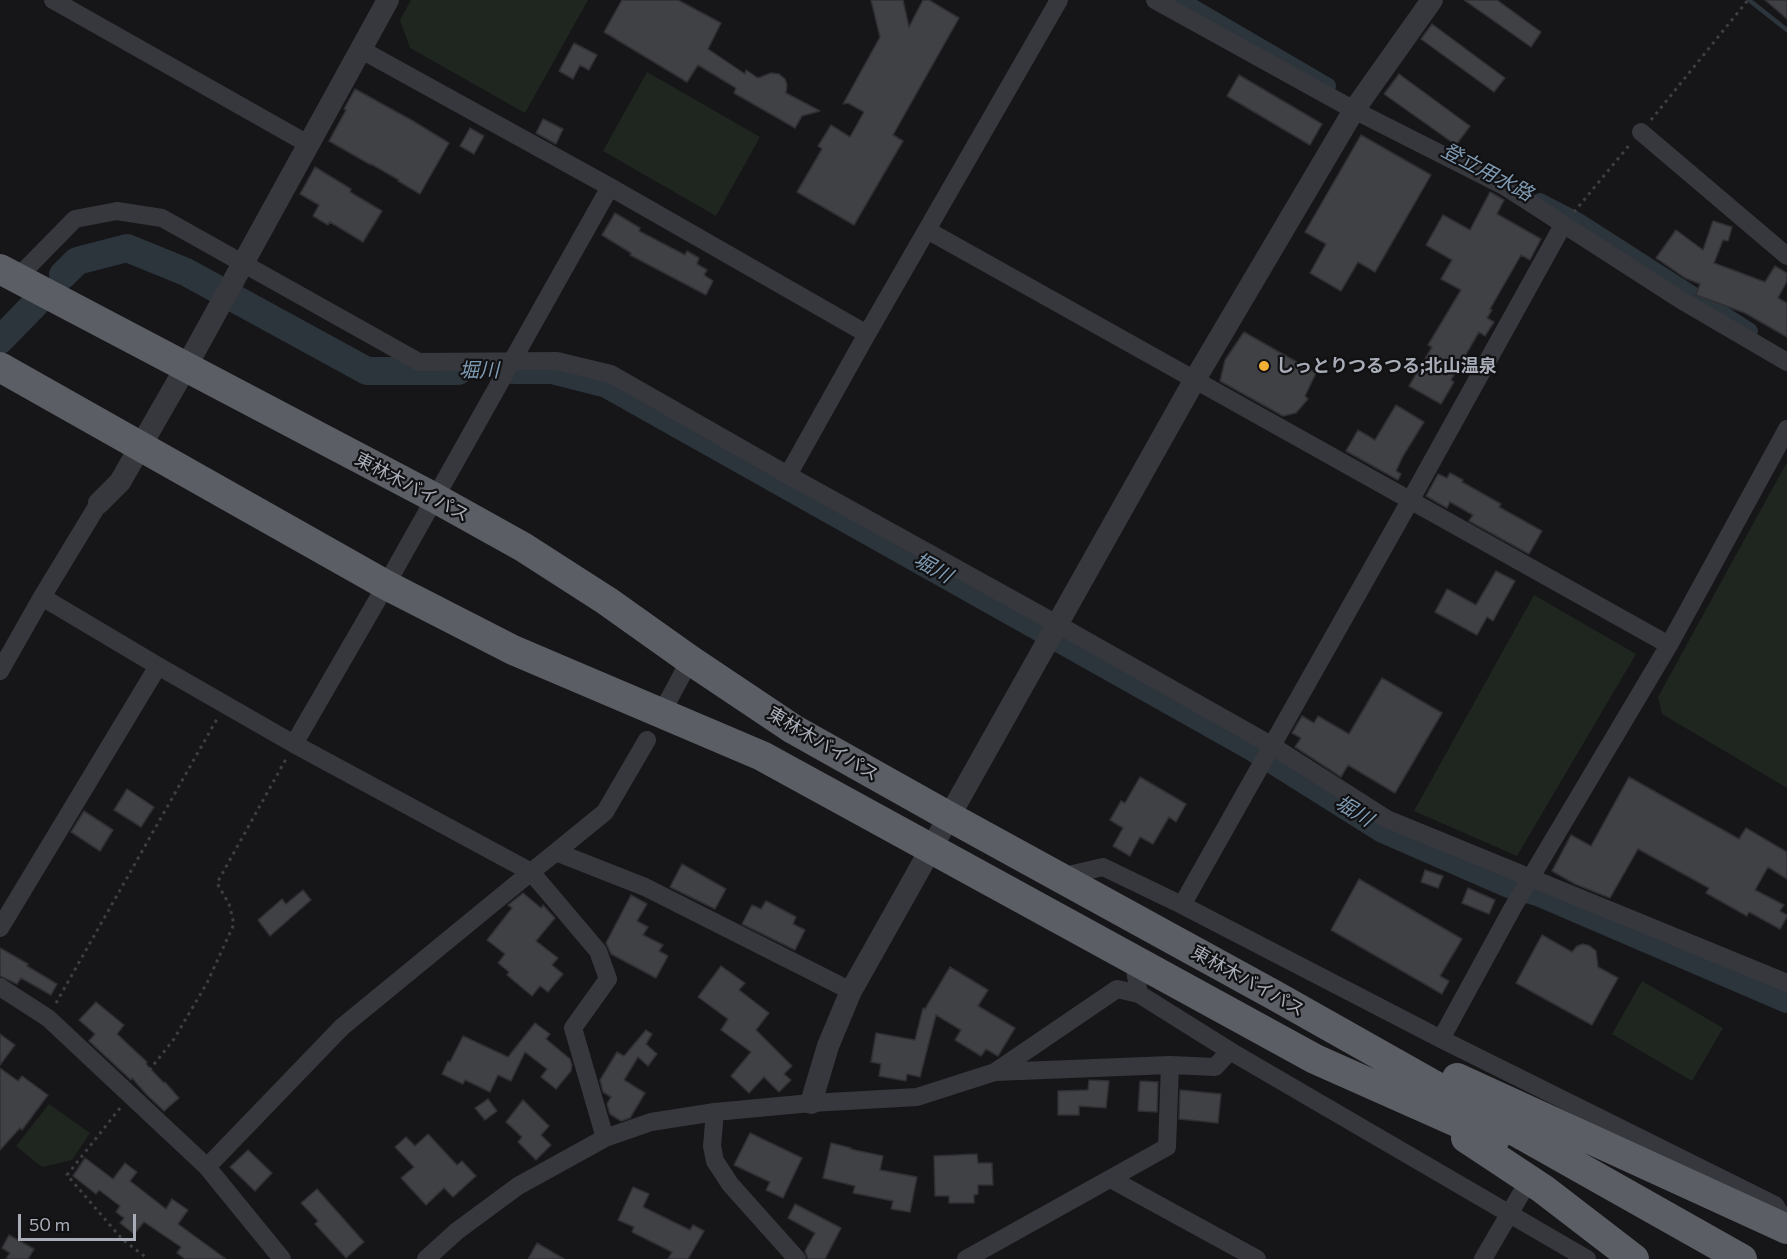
<!DOCTYPE html>
<html>
<head>
<meta charset="utf-8">
<style>
	body { margin:0 }
	#map { position:relative; width:1787px; height:1259px; overflow:hidden; background:#161618; font-family:Commissioner,sans-serif }
	canvas { display:block }
	.scale { position:absolute; left:18px; top:1214px; width:118px; height:27px; box-sizing:border-box; border:3px solid #a8adb8; border-top:0; padding-left:8px; font-size:18px; line-height:21px; white-space:nowrap; color:#a8adb8; -webkit-text-stroke:4px #111113; paint-order:stroke }
</style>
</head>
<body>
<div id="map">
<canvas width="1787" height="1259"></canvas>
<div class="scale">50 m</div>
</div>
<script>
const context = document.querySelector('canvas').getContext('2d');
context.lineJoin = 'round';
function paint(path, color) {
  context.fillStyle = color;
  context.fill(path, 'evenodd');
}
function poly(rows) {
  const path = new Path2D();
  for (const r of rows) {
    path.moveTo(r[0], r[1]);
    for (let i = 2; i < r.length; i += 2) path.lineTo(r[i], r[i + 1]);
  }
  return path;
}
function trace(path, color, width, dash) {
  context.strokeStyle = color;
  context.lineWidth = width;
  context.lineCap = dash ? 'butt' : 'round';
  context.setLineDash(dash || []);
  context.stroke(path);
}
function label(font, color, halo, rows, align = 'center') {
  context.font = font + ' Commissioner,"Noto Sans JP",sans-serif';
  context.lineWidth = 4.5;
  context.setLineDash([]);
  context.textBaseline = 'middle';
  context.strokeStyle = halo;
  context.fillStyle = color;
  for (const [text, x, y, turn = 0] of rows) {
    context.save();
    context.translate(x, y);
    context.rotate((+turn || 0) * Math.PI / 180);
    context.textAlign = isNaN(turn) ? turn : align;
    if (halo) context.strokeText(text, 0, 0);
    context.fillText(text, 0, 0);
    context.restore();
  }
}
paint(poly([
	[411,0,588,0,525,113,410,48,400,20],
	[647,72,760,137,716,216,603,151],
	[1787,462,1787,788,1662,714,1658,697],
	[1534,595,1636,654,1517,856,1414,811],
	[1642,981,1723,1028,1692,1081,1612,1034],
	[49,1104,90,1133,72,1160,42,1167,16,1146]
]), '#1e261f');
trace(poly([
	[1749,0,1787,30]
]), '#2c353c', 4.5);
trace(poly([
	[1181,0,1328,86],
	[1540,201,1577,220,1750,331]
]), '#2c353c', 16);
trace(poly([
	[63,275,77,261,127,248,186,272,367,371,458,371],
	[0,340,35,304],
	[513,370,552,370,607,384,1251,746,1383,829,1509,884,1538,892,1787,999]
]), '#2c353c', 28);
const building = poly([
	[622,0,678,0,721,23,708,49,745,74,746,70,758,78,771,73,779,74,785,79,787,85,786,93,820,111,802,116,795,128,734,93,736,88,698,65,687,82,604,32,622,0],
	[871,0,903,0,909,27,923,0,929,0,959,18,893,135,903,141,854,225,797,192,822,149,818,146,831,125,850,137,864,112,848,103,843,104,880,37,871,0],
	[1464,0,1497,0,1541,32,1531,47,1464,0],
	[1765,0,1787,0,1787,19,1765,0],
	[1432,24,1505,78,1494,92,1421,39,1432,24],
	[574,43,597,55,589,70,580,65,573,79,559,71,574,43],
	[1399,74,1470,126,1456,145,1384,94,1399,74],
	[1239,75,1322,124,1310,145,1227,96,1239,75],
	[355,89,413,121,449,143,420,194,398,181,399,180,371,164,371,165,329,141,346,110,344,109,355,89],
	[543,119,563,129,556,144,536,133,543,119],
	[470,128,484,136,474,154,460,146,470,128],
	[1361,135,1431,175,1375,272,1358,262,1341,291,1310,273,1326,244,1305,232,1361,135],
	[315,167,351,189,350,192,382,211,363,242,330,222,328,225,313,216,319,205,300,194,315,167],
	[1490,192,1504,200,1497,214,1541,239,1530,260,1521,255,1490,309,1492,310,1487,318,1494,322,1485,336,1479,332,1451,380,1454,382,1441,404,1409,386,1432,347,1428,345,1461,290,1441,279,1452,260,1426,245,1443,215,1470,230,1490,192],
	[615,213,640,228,639,231,685,255,687,251,699,258,697,264,707,270,704,275,713,281,706,295,630,255,631,253,602,235,615,213],
	[1713,221,1732,227,1728,241,1723,240,1714,263,1765,282,1775,266,1787,273,1787,281,1778,298,1787,303,1787,337,1745,313,1696,295,1700,284,1685,278,1656,258,1676,230,1703,250,1713,221],
	[1244,332,1316,373,1305,396,1308,399,1296,413,1283,416,1220,381,1225,360,1244,332],
	[1396,405,1424,422,1403,456,1396,471,1401,474,1398,480,1346,451,1358,430,1375,440,1396,405],
	[1450,473,1463,480,1462,482,1501,504,1499,507,1542,531,1529,554,1469,521,1473,515,1450,502,1447,508,1426,496,1438,474,1447,478,1450,473],
	[1496,571,1515,581,1493,621,1487,617,1477,635,1435,612,1447,589,1476,605,1496,571],
	[1382,678,1442,713,1395,793,1348,765,1341,777,1295,747,1301,738,1292,733,1302,716,1314,723,1318,716,1349,734,1382,678],
	[1140,777,1186,804,1176,822,1169,817,1153,844,1140,837,1130,856,1113,846,1123,828,1110,820,1121,801,1125,803,1140,777],
	[1629,777,1739,839,1746,828,1787,852,1787,879,1768,867,1755,890,1784,905,1780,911,1787,915,1787,917,1780,929,1749,912,1747,916,1706,893,1709,888,1638,849,1610,898,1575,884,1552,871,1571,835,1591,846,1629,777],
	[127,789,154,807,141,827,114,810,127,789],
	[84,811,113,830,100,851,71,832,84,811],
	[682,864,726,889,715,909,670,887,682,864],
	[1425,870,1443,876,1438,888,1421,882,1425,870],
	[1359,879,1462,939,1440,976,1449,981,1442,994,1331,930,1359,879],
	[1468,888,1495,900,1489,914,1462,903,1468,888],
	[303,890,311,900,270,936,258,920,282,899,286,904,303,890],
	[523,893,541,908,543,905,555,918,536,941,558,958,552,965,563,974,548,992,540,986,532,996,507,975,509,972,498,963,505,954,487,940,512,908,508,905,523,893],
	[631,895,647,904,637,921,648,927,643,935,663,945,659,951,668,956,656,978,611,954,606,943,631,895],
	[766,901,796,917,793,924,805,930,795,950,742,924,752,905,761,909,766,901],
	[1542,935,1572,952,1577,946,1583,944,1590,946,1596,951,1598,967,1618,978,1592,1025,1516,983,1542,935],
	[0,948,28,964,27,966,57,984,51,995,21,978,17,984,0,976,0,948],
	[721,966,745,983,739,990,769,1013,756,1030,792,1066,784,1074,791,1080,779,1092,764,1077,749,1093,731,1076,751,1052,721,1030,728,1019,698,997,721,966],
	[950,967,988,990,978,1006,1015,1028,998,1056,986,1049,981,1056,955,1040,961,1030,936,1015,920,1077,907,1074,906,1081,879,1076,881,1064,871,1062,876,1033,915,1040,923,1008,925,1009,950,967],
	[96,1002,124,1025,117,1034,147,1062,146,1064,164,1083,165,1082,179,1098,164,1111,146,1094,132,1078,131,1080,89,1041,95,1034,79,1020,96,1002],
	[535,1023,550,1034,546,1039,570,1059,572,1065,571,1071,556,1089,541,1077,547,1069,525,1052,511,1081,498,1075,490,1092,465,1080,463,1084,442,1074,448,1061,450,1062,463,1036,508,1057,535,1023],
	[646,1030,652,1034,646,1044,657,1054,648,1066,638,1057,624,1080,645,1093,630,1118,621,1121,610,1114,607,1104,611,1097,603,1092,600,1080,617,1052,624,1056,646,1030],
	[0,1034,15,1045,0,1065,0,1034],
	[0,1068,18,1081,22,1076,48,1095,22,1130,20,1128,0,1150,0,1068],
	[1089,1080,1109,1081,1106,1108,1079,1106,1079,1115,1058,1115,1058,1091,1088,1090,1089,1080],
	[1140,1081,1158,1082,1157,1112,1138,1111,1140,1081],
	[1180,1090,1221,1094,1218,1123,1179,1119,1180,1090],
	[488,1099,497,1111,485,1120,475,1108,488,1099],
	[523,1100,549,1126,541,1135,551,1145,536,1160,518,1142,522,1137,506,1122,523,1100],
	[750,1133,802,1158,783,1198,766,1190,770,1182,734,1165,750,1133],
	[428,1134,457,1165,462,1161,476,1176,453,1197,444,1188,426,1205,401,1178,414,1167,395,1147,406,1137,415,1146,428,1134],
	[831,1143,851,1148,850,1149,883,1156,880,1170,917,1177,910,1212,891,1209,893,1201,853,1193,855,1186,823,1178,831,1143],
	[248,1150,272,1173,255,1191,230,1167,248,1150],
	[977,1154,978,1163,992,1163,993,1185,978,1185,978,1194,974,1195,974,1203,949,1203,949,1196,935,1196,934,1156,977,1154],
	[85,1158,113,1179,125,1163,137,1172,130,1181,166,1209,172,1199,188,1210,178,1224,226,1259,185,1259,177,1253,181,1247,144,1222,134,1234,120,1223,124,1218,116,1212,120,1206,99,1190,96,1194,73,1176,85,1158],
	[633,1187,649,1194,643,1207,690,1230,693,1225,704,1231,688,1259,668,1259,672,1252,632,1232,634,1227,618,1220,633,1187],
	[317,1189,364,1242,346,1258,315,1224,318,1221,301,1203,317,1189],
	[795,1204,841,1228,825,1259,808,1259,805,1251,815,1233,788,1218,795,1204],
	[9,1235,34,1249,28,1259,6,1259,10,1253,2,1248,9,1235],
	[537,1243,564,1259,528,1259,537,1243]
]);
paint(building, '#404145');
trace(building, '#303034', 1.5);
trace(poly([
	[1651,120,1748,0],
	[1574,212,1631,143],
	[56,1003,217,719],
	[140,1082,174,1039,207,983,234,924,229,904,217,883,286,759],
	[120,1108,67,1175,122,1239,148,1259]
]), '#3d3f44', 3, [3, 4.5]);
trace(poly([
	[53,0,308,144],
	[1155,0,1354,110,1504,186,1681,300,1787,362],
	[360,49,610,187,867,334],
	[1641,132,1787,256],
	[927,230,1669,645],
	[17,278,75,219,117,211,162,218,419,362,557,361,611,374,788,475,1057,624,1271,745,1387,819,1787,983],
	[788,475,867,334,1059,0],
	[42,597,158,666,294,744,531,872,556,852,645,887,851,991],
	[0,671,42,597,99,503],
	[661,714,690,660],
	[294,744,386,585,610,187],
	[556,852,605,812,647,740],
	[1060,877,1103,867,1182,905,1441,1039,1775,1205,1787,1225],
	[1182,905,1410,501,1563,225],
	[0,928,158,666],
	[1133,958,1139,994,1230,1051,1587,1259],
	[0,987,48,1018,207,1167,282,1259],
	[1441,1039,1512,909,1669,645,1787,429],
	[995,1072,1117,989,1139,994],
	[715,1112,712,1146,715,1161,730,1184,797,1259],
	[207,1167,342,1027,531,872,598,951,608,979,573,1028,605,1138],
	[1111,1179,1257,1259],
	[426,1259,457,1231,518,1186,605,1138,651,1122,715,1112,811,1103,917,1097,995,1072,1170,1065,1215,1067,1230,1051],
	[966,1259,1167,1147,1170,1065],
	[1483,1259,1525,1187]
]), '#37383d', 18);
trace(poly([
	[99,503,120,482,186,367,388,0],
	[811,1103,828,1046,851,991,1194,381,1354,110,1432,0]
]), '#37383d', 22);
trace(poly([
	[0,269,435,498,523,547,607,601,690,660,793,729,948,816,1274,995,1742,1259],
	[0,367,386,585,513,650,762,756,1315,1059,1495,1139],
	[1457,1078,1787,1229],
	[1466,1138,1543,1189,1634,1259]
]), '#5b5e65', 30);
for (const [x, y, r, color] of [
	[1264,366,6,"#f2b134"]
]) {
  const dot = new Path2D();
  dot.arc(x, y, r, 0, 2 * Math.PI);
  context.fillStyle = color;
  context.fill(dot);
  trace(dot, '#111113', 2);
}
label('bold 18px', '#a8adb8', '#111113', [
	["しっとりつるつる;北山温泉",1276,366]
], 'left');
label('18px', '#a8adb8', '#111113', [
	["東林木バイパス",412,487,28],
	["東林木バイパス",823,744,31],
	["東林木バイパス",1248,981,29]
]);
label('italic 20px', '#7f9bb3', '#111113', [
	["登立用水路",1487,172,28],
	["堀川",479,370],
	["堀川",933,568,29],
	["堀川",1354,811,32]
]);
</script>
</body>
</html>
